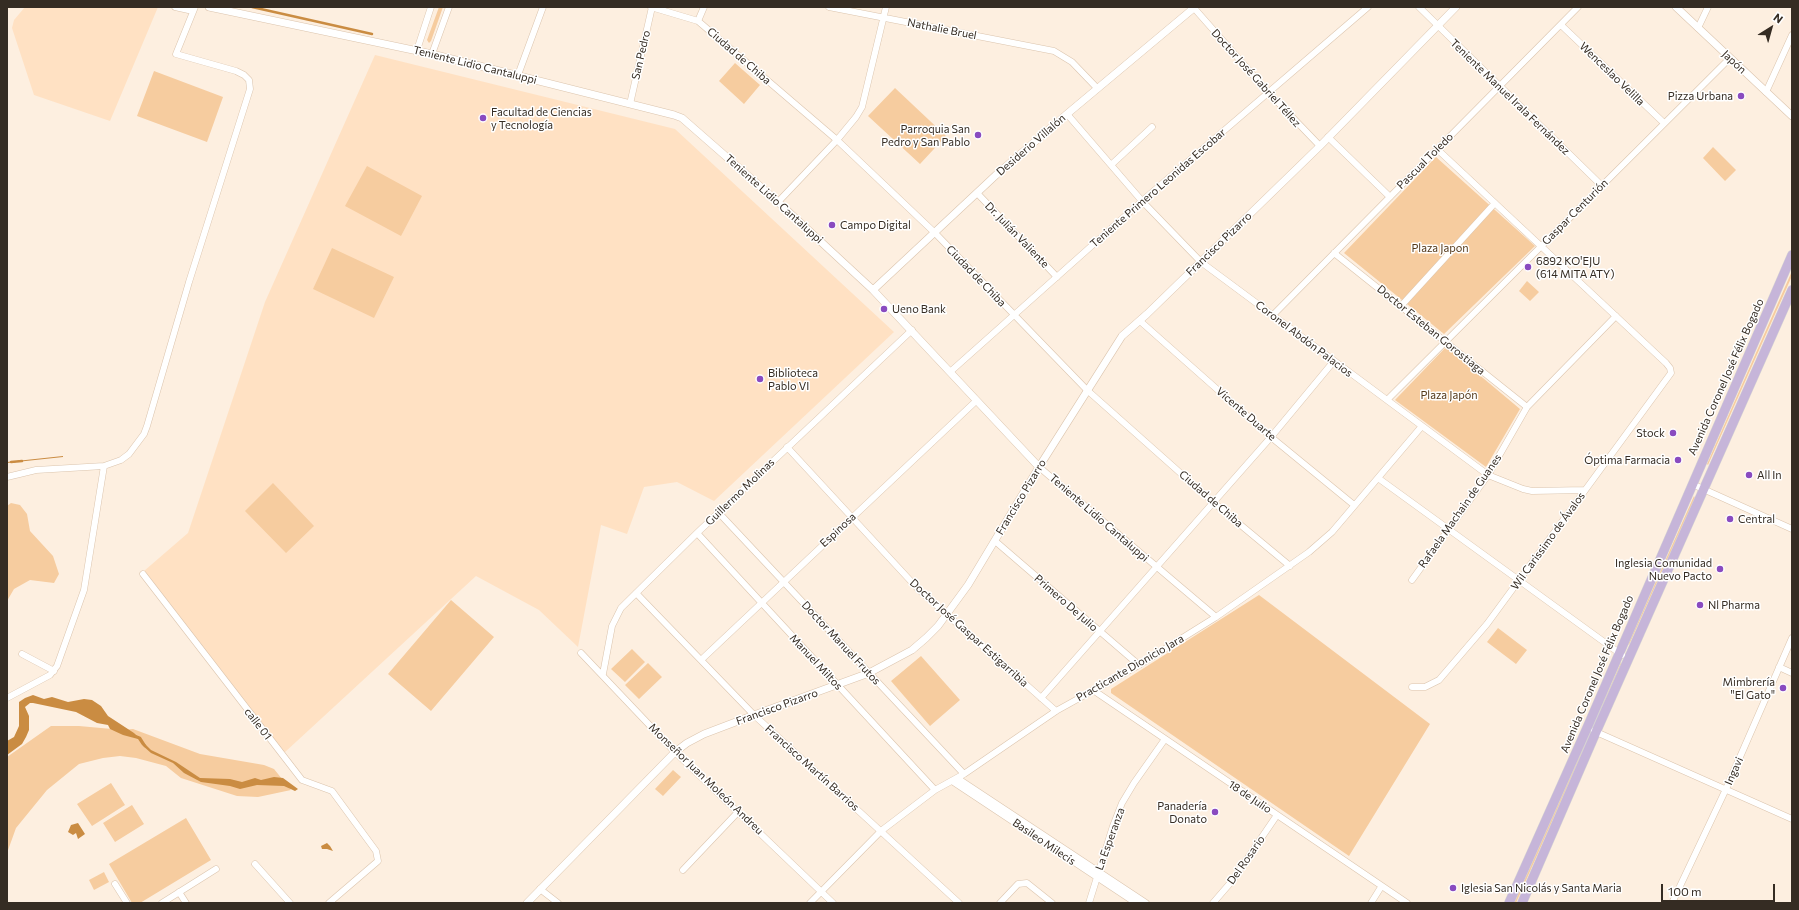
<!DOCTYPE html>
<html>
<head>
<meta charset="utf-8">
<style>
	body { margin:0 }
	#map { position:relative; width:1799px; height:910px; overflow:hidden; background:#fdefe0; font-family:Commissioner,sans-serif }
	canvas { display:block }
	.frame { position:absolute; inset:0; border:8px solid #352c23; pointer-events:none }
	.north { position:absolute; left:1751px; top:8px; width:40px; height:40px; -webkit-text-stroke:3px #fff; paint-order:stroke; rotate:37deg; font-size:11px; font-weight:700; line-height:16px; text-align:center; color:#352c23 }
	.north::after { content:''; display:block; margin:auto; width:14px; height:18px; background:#352c23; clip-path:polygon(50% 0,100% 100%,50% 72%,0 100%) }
	.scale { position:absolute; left:1661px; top:884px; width:114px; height:18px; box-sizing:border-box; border:2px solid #352c23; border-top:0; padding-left:5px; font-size:12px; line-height:14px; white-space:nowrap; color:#352c23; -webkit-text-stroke:3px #fff; paint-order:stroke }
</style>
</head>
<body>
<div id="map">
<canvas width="1799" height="910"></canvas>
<div class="frame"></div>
<div class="north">N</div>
<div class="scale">100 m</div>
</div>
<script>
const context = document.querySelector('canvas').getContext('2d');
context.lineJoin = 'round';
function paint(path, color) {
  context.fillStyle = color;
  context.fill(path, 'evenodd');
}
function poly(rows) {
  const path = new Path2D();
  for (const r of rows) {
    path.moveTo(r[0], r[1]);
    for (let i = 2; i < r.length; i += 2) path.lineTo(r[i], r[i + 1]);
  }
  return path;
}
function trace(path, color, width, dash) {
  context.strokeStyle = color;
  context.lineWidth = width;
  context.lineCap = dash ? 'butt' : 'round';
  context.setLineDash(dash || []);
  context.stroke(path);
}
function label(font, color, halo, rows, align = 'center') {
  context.font = font + ' Commissioner,sans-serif';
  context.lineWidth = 3;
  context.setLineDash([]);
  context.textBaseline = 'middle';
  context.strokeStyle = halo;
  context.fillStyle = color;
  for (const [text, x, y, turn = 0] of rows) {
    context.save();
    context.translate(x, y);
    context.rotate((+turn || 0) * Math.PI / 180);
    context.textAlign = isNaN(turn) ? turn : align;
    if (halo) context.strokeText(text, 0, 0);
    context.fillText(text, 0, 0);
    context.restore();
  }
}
paint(poly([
	[25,7,158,7,110,121,34,95,12,28,14,20],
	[375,55,675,129,894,332,714,501,677,482,644,487,627,534,601,525,578,647,539,610,476,576,284,753,144,571,188,533,265,302]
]), '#ffe1c3');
paint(poly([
	[439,7,443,7,431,41,429,43,427,40],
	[735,63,760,85,744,104,719,81],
	[154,71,223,97,207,142,137,116],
	[895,88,946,136,920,164,868,116],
	[1713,147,1736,170,1725,181,1703,158],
	[1436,157,1535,246,1444,334,1344,253],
	[367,166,422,196,401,236,345,206],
	[332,248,394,277,374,318,313,289],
	[1792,271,1792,276,1708,465,1707,464],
	[1527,281,1539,292,1530,301,1519,291],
	[1446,347,1520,409,1486,467,1395,400],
	[273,483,314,526,286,553,245,511],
	[1694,496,1695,498,1629,645,1628,644],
	[11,503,20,505,27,514,30,531,53,556,59,574,54,583,30,580,14,589,7,601,7,506],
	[1259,595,1430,724,1349,856,1111,693,1111,689],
	[451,600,494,637,431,711,388,674],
	[1498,628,1527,650,1516,664,1487,642],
	[632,649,645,662,625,682,611,669],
	[921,656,960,700,930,726,891,681],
	[1621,662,1622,664,1516,903,1514,903],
	[648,663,662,677,639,699,625,685],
	[51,726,79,726,123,730,133,729,200,754,264,765,274,769,291,790,258,797,237,796,181,778,166,766,136,758,120,756,103,758,79,764,47,790,16,828,7,853,7,757],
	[673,770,681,777,663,796,655,789],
	[111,783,125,805,92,826,77,804],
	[132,805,144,824,115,842,103,823],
	[186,818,211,860,140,903,132,903,109,864],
	[104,872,109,882,94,890,89,880]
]), '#f6cc9f');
paint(poly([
	[63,456,63,457,7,463,7,462],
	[33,695,44,699,52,697,68,702,84,699,92,700,101,706,108,716,134,733,151,750,176,762,200,778,230,779,242,782,255,778,261,780,274,777,283,778,298,789,295,791,284,786,257,785,240,789,230,786,201,782,184,773,173,763,151,753,142,745,138,739,123,735,110,729,108,725,97,723,76,712,33,703,30,703,25,707,29,716,29,730,26,737,22,744,7,755,7,741,14,737,19,726,19,702,25,698],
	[78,823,85,834,78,839,76,833,73,835,68,832,71,825],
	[327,843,330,846,333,851,327,849,322,849,321,846]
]), '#ca8c42');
trace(poly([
	[252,7,372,34],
	[11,462,22,461],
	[135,736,140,738,145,746]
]), '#ca8c42', 2.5);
const minor = poly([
	[175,7,193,11],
	[651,7,698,21,837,140,935,233,1087,390,1213,502,1290,566],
	[829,7,1054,51,1072,62,1097,88],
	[1419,7,1602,186],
	[1194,8,1268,92,1320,146],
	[698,21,704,7],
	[1561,25,1664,123],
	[1698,28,1708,7],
	[417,50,431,7],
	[432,54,449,7],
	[518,75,543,7],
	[1766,92,1792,35],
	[630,104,652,7],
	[1067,114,1142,201,1201,262,1488,475,1523,489,1532,491,1585,490],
	[1328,137,1390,197],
	[1111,165,1152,127],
	[977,193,1057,277],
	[778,202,837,140,856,117,862,107,886,7],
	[1334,253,1527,407],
	[1401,306,1495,203],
	[1273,315,1578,7],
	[1140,321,1271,437,1354,505],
	[950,372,1142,201,1368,7],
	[1387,400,1730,58],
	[787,447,919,590,1056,711],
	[1039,467,1216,617],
	[7,477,36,470,104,466,121,460,129,454,144,434,147,426,189,282,250,89,249,80,244,75,236,71,176,54,195,7],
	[1378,478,1622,655],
	[1692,484,1792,529],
	[718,512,964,774],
	[697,533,935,790],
	[995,541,1139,665],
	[143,574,302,780,332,791,376,851,378,861,329,903],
	[1412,580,1488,475,1527,407,1616,316],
	[636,593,754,715,959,903],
	[581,653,675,752,833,903],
	[22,654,54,671],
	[701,660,976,401],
	[1779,667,1792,673],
	[603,674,612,626,621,608,697,533,912,330],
	[1412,687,1425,687,1439,680,1487,624,1671,373,1670,368,1666,363,1437,149],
	[1093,690,1407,903],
	[7,698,50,675,57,666,84,590,104,466],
	[1041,698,1271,437,1334,361],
	[1594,731,1792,819],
	[957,778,1146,903],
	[952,781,1136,903],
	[255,864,290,903],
	[683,870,738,812],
	[115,884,127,903],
	[540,889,558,903],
	[179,892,186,903],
	[162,903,216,869],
	[810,903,881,831,935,790,964,774,1056,711,1139,665,1216,617,1309,552,1332,532,1422,426],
	[1000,903,1018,884,1027,883,1052,903],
	[1089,903,1113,826,1122,803,1134,783,1165,739],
	[1213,903,1232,881,1277,815],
	[1371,903,1381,887],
	[1672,903,1726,789,1792,638]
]);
const tertiary = poly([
	[209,7,432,54,674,115,682,118,778,202,873,290,1039,467],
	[1676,7,1792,116],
	[873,290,996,175,1067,114,1195,7],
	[527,903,675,752,687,743,704,734,754,715,869,673,912,650,926,638,938,626,968,585,1039,467,1122,336,1147,314,1320,146,1456,7]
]);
const primary = poly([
	[1509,903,1587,728,1792,255],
	[1522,903,1596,732,1792,290]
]);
trace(minor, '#dbc4ad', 7);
trace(tertiary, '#dbc4ad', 8);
trace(primary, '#d7d5d3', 10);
trace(minor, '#fff', 6);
trace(tertiary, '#fff', 7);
trace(primary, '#c6b5d9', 9);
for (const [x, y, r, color] of [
	[1741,96,4,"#894bc0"],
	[483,118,4,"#894bc0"],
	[978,135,4,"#894bc0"],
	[832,225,4,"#894bc0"],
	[1528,267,4,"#894bc0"],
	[884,309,4,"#894bc0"],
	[760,379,4,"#894bc0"],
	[1673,433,4,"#894bc0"],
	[1678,460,4,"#894bc0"],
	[1749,475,4,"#894bc0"],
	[1730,519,4,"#894bc0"],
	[1720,569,4,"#894bc0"],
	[1700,605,4,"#894bc0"],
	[1783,688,4,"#894bc0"],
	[1215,812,4,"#894bc0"],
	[1453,888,4,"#894bc0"]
]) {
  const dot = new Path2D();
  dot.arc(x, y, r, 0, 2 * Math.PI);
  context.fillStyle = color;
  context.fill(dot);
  trace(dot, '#fff', 1.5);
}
label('11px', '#352c23', '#fff', [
	["Nathalie Bruel",942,29,11],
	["San Pedro",641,55,-77],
	["Ciudad de Chiba",739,56,41],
	["Japón",1734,62,43],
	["Teniente Lidio Cantaluppi",475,65,14],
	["Wenceslao Velilla",1612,74,44],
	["Doctor José Gabriel Téllez",1256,78,48],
	["Teniente Manuel Irala Fernández",1510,97,44],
	["Desiderio Villalón",1031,145,-41],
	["Pascual Toledo",1425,161,-45],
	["Teniente Primero Leonidas Escobar",1158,188,-41],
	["Teniente Lidio Cantaluppi",774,199,42],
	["Gaspar Centurión",1575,212,-45],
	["Dr. Julián Valiente",1017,235,46],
	["Francisco Pizarro",1219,244,-44],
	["Ciudad de Chiba",976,276,46],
	["Doctor Esteban Gorostiaga",1431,330,39],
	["Coronel Abdón Palacios",1304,339,37],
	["Avenida Coronel José Félix Bogado",1726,377,-66],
	["Vicente Duarte",1246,414,41],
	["Guillermo Molinas",740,492,-44],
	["Francisco Pizarro",1021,497,-59],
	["Ciudad de Chiba",1211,499,41],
	["Rafaela Machain de Guanes",1460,511,-55],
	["Teniente Lidio Cantaluppi",1099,518,41],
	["Espinosa",838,530,-43],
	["Wil Carissimo de Ávalos",1548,541,-54],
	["Primero De Julio",1066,603,41],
	["Doctor José Gaspar Estigarribia",969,633,42],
	["Doctor Manuel Frutos",841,643,47],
	["Manuel Miltos",816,662,47],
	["Practicante Dionicio Jara",1130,668,-30],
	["Avenida Coronel José Félix Bogado",1597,674,-67],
	["Francisco Pizarro",777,707,-20],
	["calle 01",258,724,52],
	["Francisco Martín Barrios",812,768,42],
	["Ingavi",1734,771,-66],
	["Monseñor Juan Moleón Andreu",706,779,44],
	["18 de Julio",1250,797,34],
	["La Esperanza",1110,839,-70],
	["Basileo Milecis",1044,842,34],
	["Del Rosario",1246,860,-55]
]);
label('11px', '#352c23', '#fff', [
	["Pizza Urbana",1733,96,"right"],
	["Facultad de Ciencias",491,112],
	["y Tecnología",491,125],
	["Parroquia San",970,129,"right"],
	["Pedro y San Pablo",970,142,"right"],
	["Campo Digital",840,225],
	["6892 KO'EJU",1536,261],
	["(614 MITA ATY)",1536,274],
	["Ueno Bank",892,309],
	["Biblioteca",768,373],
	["Pablo VI",768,386],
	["Stock",1665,433,"right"],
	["Óptima Farmacia",1670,460,"right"],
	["All In",1757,475],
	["Central",1738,519],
	["Inglesia Comunidad",1712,563,"right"],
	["Nuevo Pacto",1712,576,"right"],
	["Nl Pharma",1708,605],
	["Mimbrería",1775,682,"right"],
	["\"El Gato\"",1775,695,"right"],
	["Panadería",1207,806,"right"],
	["Donato",1207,819,"right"],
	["Iglesia San Nicolás y Santa Maria",1461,888]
], 'left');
label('11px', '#533819', '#fff', [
	["Plaza Japon",1440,248],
	["Plaza Japón",1449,395]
]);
</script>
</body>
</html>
